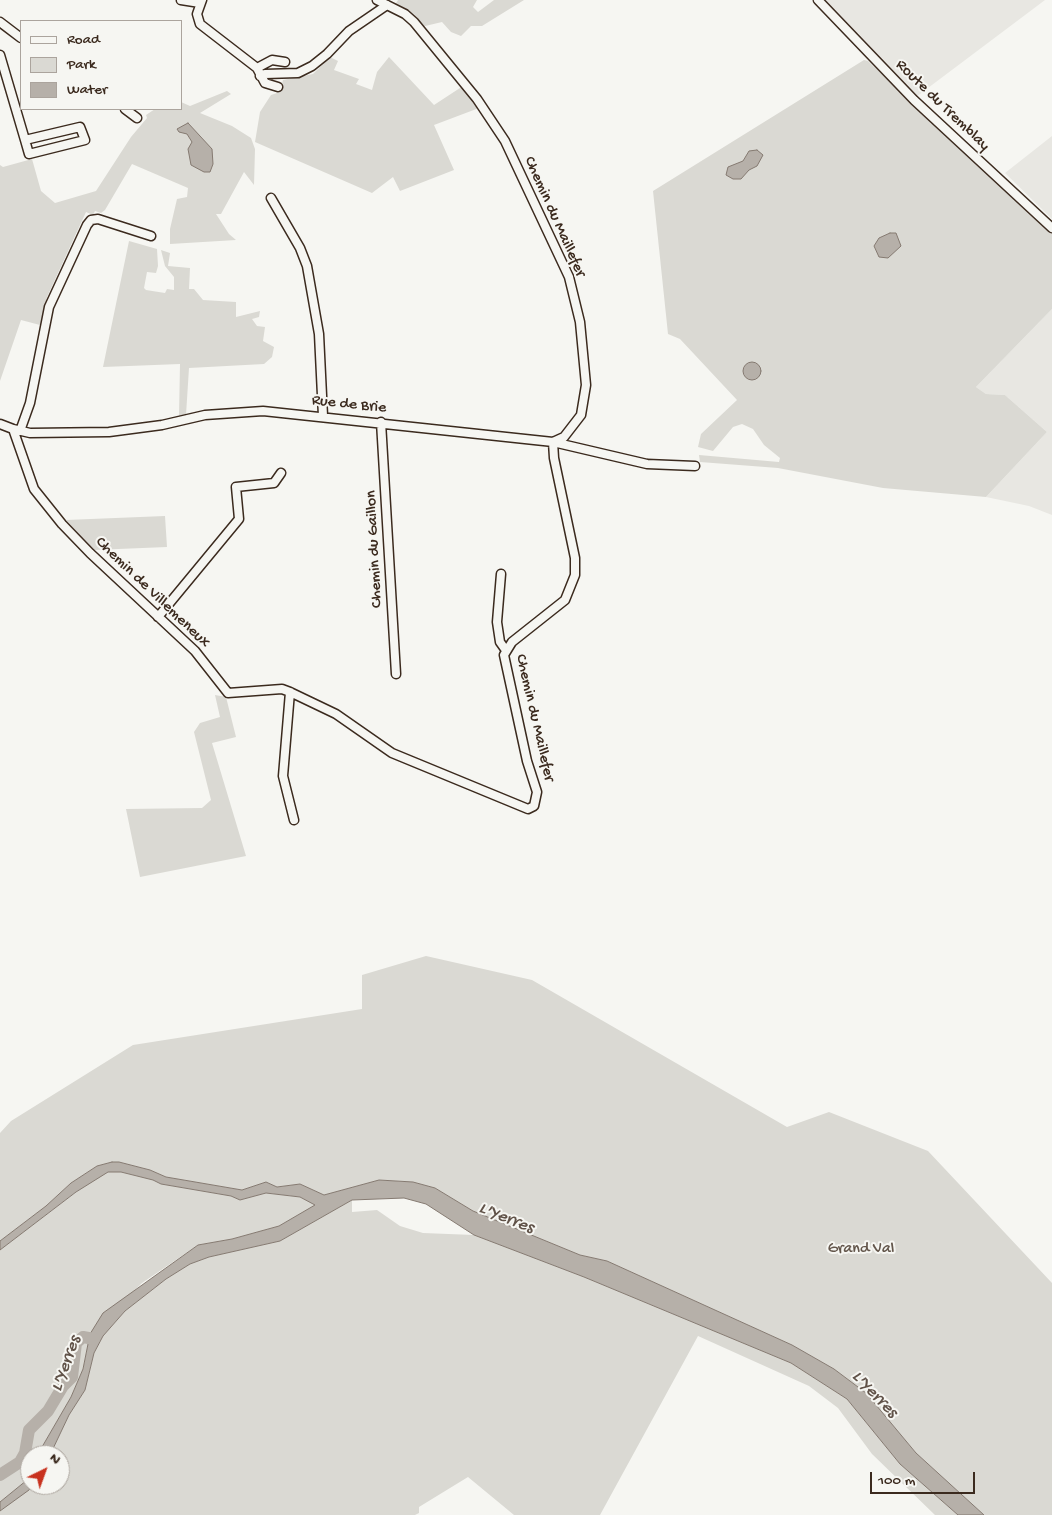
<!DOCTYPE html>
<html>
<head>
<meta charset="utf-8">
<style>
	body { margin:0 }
	#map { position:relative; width:1052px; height:1515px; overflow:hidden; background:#f6f6f2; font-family:"Gochi Hand",sans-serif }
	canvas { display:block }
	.legend { position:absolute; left:20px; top:20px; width:162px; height:90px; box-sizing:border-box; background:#f6f6f2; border:1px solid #aba49d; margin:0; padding:6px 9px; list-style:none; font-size:15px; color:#3b2a1e }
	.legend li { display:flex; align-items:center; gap:10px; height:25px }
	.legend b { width:25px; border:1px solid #aba49d }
	.north { position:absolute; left:20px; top:1445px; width:50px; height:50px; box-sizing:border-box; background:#f6f6f2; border:1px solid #aba49d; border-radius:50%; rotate:42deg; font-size:14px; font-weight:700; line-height:20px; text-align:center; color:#3b2a1e }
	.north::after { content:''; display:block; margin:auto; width:18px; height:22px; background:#c8321e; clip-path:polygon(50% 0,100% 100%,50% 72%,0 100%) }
	.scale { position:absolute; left:870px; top:1472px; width:105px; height:22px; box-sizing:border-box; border:2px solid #3b2a1e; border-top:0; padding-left:6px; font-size:15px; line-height:18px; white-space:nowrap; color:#3b2a1e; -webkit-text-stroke:4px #f6f6f2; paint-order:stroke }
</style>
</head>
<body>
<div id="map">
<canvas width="1052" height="1515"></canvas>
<ul class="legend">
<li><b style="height:6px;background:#f6f6f2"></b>Road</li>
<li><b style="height:14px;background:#dad9d3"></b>Park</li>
<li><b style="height:14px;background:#b6b0a9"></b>Water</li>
</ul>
<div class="north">N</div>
<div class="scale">100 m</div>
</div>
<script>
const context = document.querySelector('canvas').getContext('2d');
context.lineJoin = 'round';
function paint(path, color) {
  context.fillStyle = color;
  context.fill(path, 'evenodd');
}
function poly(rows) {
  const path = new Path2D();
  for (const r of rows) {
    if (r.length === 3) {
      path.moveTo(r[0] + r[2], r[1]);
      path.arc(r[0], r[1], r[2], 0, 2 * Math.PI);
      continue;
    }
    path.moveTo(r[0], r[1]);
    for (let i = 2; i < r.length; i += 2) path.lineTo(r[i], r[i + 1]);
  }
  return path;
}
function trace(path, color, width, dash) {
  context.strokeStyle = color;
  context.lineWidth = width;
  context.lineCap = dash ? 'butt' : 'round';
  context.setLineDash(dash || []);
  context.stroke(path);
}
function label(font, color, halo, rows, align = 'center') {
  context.font = font + ' "Gochi Hand",sans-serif';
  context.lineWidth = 4;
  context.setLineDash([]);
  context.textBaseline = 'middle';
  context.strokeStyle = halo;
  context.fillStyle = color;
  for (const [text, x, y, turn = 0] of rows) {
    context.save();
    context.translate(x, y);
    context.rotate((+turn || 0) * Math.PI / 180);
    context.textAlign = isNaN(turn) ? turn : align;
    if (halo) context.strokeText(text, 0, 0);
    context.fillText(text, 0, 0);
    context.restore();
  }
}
paint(poly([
	[822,0,1045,0,916,97],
	[1052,136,1052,219,1005,173],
	[1052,309,1052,515,1029,506,986,497,1047,432,1005,395,986,394,976,387]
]), '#e8e7e2');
paint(poly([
	[398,0,477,0,473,7,478,12,494,0,524,0,482,26,471,26,461,36,451,32,442,22,421,27,395,5],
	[330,57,338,61,334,70,359,79,356,84,372,90,377,72,389,57,434,105,463,86,479,108,434,125,454,170,400,191,393,177,372,193,255,142,260,112,271,95,280,92,283,80,313,74],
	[864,60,868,61,1052,233,1052,309,976,387,986,394,1005,395,1047,432,986,497,883,488,778,468,700,462,699,455,779,462,780,458,764,445,753,429,742,424,733,427,713,451,698,447,701,434,737,400,680,339,668,334,653,191],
	[227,91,231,94,200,113,232,126,251,138,255,149,254,185,244,172,221,214,216,214,229,234,236,240,170,244,170,229,177,199,187,197,188,188,132,164,105,210,101,213,95,211,93,215,86,212,47,297,40,325,21,320,0,381,0,165,3,167,32,159,41,191,55,203,96,191,131,137,147,118,146,115,155,109,181,109,181,102,190,106],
	[129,241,157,249,158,266,156,273,147,272,144,288,146,290,165,293,167,289,174,290,174,277,165,266,161,250,170,253,168,266,190,268,189,289,194,289,203,300,236,302,236,317,260,311,259,317,252,319,257,326,265,327,263,341,274,347,272,357,264,364,189,368,186,415,179,417,180,364,103,367],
	[165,516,167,547,94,550,66,520],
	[215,695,226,697,236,737,212,743,246,856,140,877,126,809,202,808,211,800,194,732,200,723,220,717],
	[426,956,532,980,787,1127,829,1112,928,1151,1052,1283,1052,1515,984,1515,916,1453,866,1393,834,1369,792,1345,607,1261,580,1255,473,1211,435,1188,413,1182,379,1180,324,1195,300,1184,277,1187,266,1182,242,1190,166,1177,150,1170,119,1162,112,1162,97,1166,71,1183,46,1206,0,1241,0,1133,11,1121,133,1045,362,1009,362,975],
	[108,1172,121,1172,153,1180,161,1184,231,1196,240,1200,266,1193,300,1197,316,1205,279,1226,232,1239,198,1245,142,1283,90,1335,83,1369,71,1397,42,1447,40,1455,30,1455,30,1474,27,1480,0,1502,0,1250,95,1178],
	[352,1200,352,1212,377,1210,400,1226,423,1233,474,1235,584,1277,791,1363,847,1399,900,1464,958,1515,935,1515,872,1454,838,1408,809,1386,698,1336,600,1515,514,1515,468,1477,419,1507,419,1513,415,1515,0,1515,0,1511,33,1485,60,1485,60,1455,50,1455,69,1415,85,1390,94,1353,103,1336,125,1311,166,1279,190,1264,209,1257,280,1241]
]), '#dad9d3');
const water = poly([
	[188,123,212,149,213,164,210,172,204,172,191,165,188,149,192,142,187,134,179,132,177,129,188,123],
	[757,150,763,155,757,166,749,170,741,179,733,179,726,175,728,167,743,161,749,151,757,150],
	[890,233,896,233,901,246,888,258,879,257,874,246,879,238,890,233],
	[752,371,9],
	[112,1162,119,1162,150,1170,166,1177,242,1190,266,1182,277,1187,300,1184,324,1195,379,1180,413,1182,435,1188,473,1211,580,1255,607,1261,792,1345,834,1369,866,1393,916,1453,984,1515,958,1515,900,1464,847,1399,791,1363,584,1277,474,1235,426,1204,404,1198,352,1200,280,1241,209,1257,190,1264,166,1279,125,1311,103,1336,94,1353,85,1390,69,1415,50,1455,40,1455,42,1447,71,1397,83,1369,90,1334,103,1313,198,1245,232,1239,279,1226,315,1205,300,1197,266,1193,240,1200,231,1196,161,1184,153,1180,121,1172,108,1172,76,1192,0,1250,0,1241,46,1206,71,1183,97,1166,112,1162],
	[30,1474,30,1485,33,1485,29,1490,0,1511,0,1502,27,1480,30,1474]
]);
paint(water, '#b6b0a9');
trace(water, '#857a71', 1);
trace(poly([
	[0,1475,20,1462,25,1453,29,1430,48,1411,63,1386,72,1377,76,1343,83,1337,94,1339]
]), '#b6b0a9', 12);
const minor = poly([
	[181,0,200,3],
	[202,0,197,14,200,24,257,68,265,83,278,87],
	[377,0,405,14,414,22,477,99,505,141,569,277,580,322,586,385,581,415,564,437,553,442],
	[818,0,914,100,1052,228],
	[0,22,21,38],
	[0,55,25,140,29,154,85,140,80,127,25,140],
	[257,68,272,60,285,62],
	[260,76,265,74,298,73,312,66,327,54,349,31,387,5],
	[125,109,137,118],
	[271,198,300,248,307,266,319,334,323,416],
	[381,422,396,674],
	[0,424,13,429,30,433,109,432,162,425,205,415,263,411,553,442,647,464,695,466],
	[13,429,34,489,62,524,90,553,195,651,228,693,282,689,290,692,336,714,392,753,528,809,534,806,537,792,527,761,504,655,512,642,565,600,575,575,575,558,554,458,553,442],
	[20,431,30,403,49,307,87,225,91,220,98,219,151,236],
	[501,574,497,622,500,642,505,649],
	[158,617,239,519,236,487,274,483,281,473],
	[290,692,283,776,294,820]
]);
trace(minor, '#3b2a1e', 11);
trace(minor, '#f6f6f2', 8);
label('16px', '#3b2a1e', '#f6f6f2', [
	["Route du Tremblay",942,106,44],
	["Chemin du Maillefer",554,217,66],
	["Rue de Brie",349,405,6],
	["Chemin du Gaillon",375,549,-93],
	["Chemin de Villemeneux",152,593,44],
	["Chemin du Maillefer",534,718,77]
]);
label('16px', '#63564b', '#f6f6f2', [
	["Grand Val",861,1250]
]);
label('italic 18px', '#605248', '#f6f6f2', [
	["L'Yerres",506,1219,22],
	["L'Yerres",67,1364,-70],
	["L'Yerres",874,1395,46]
]);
</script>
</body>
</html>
